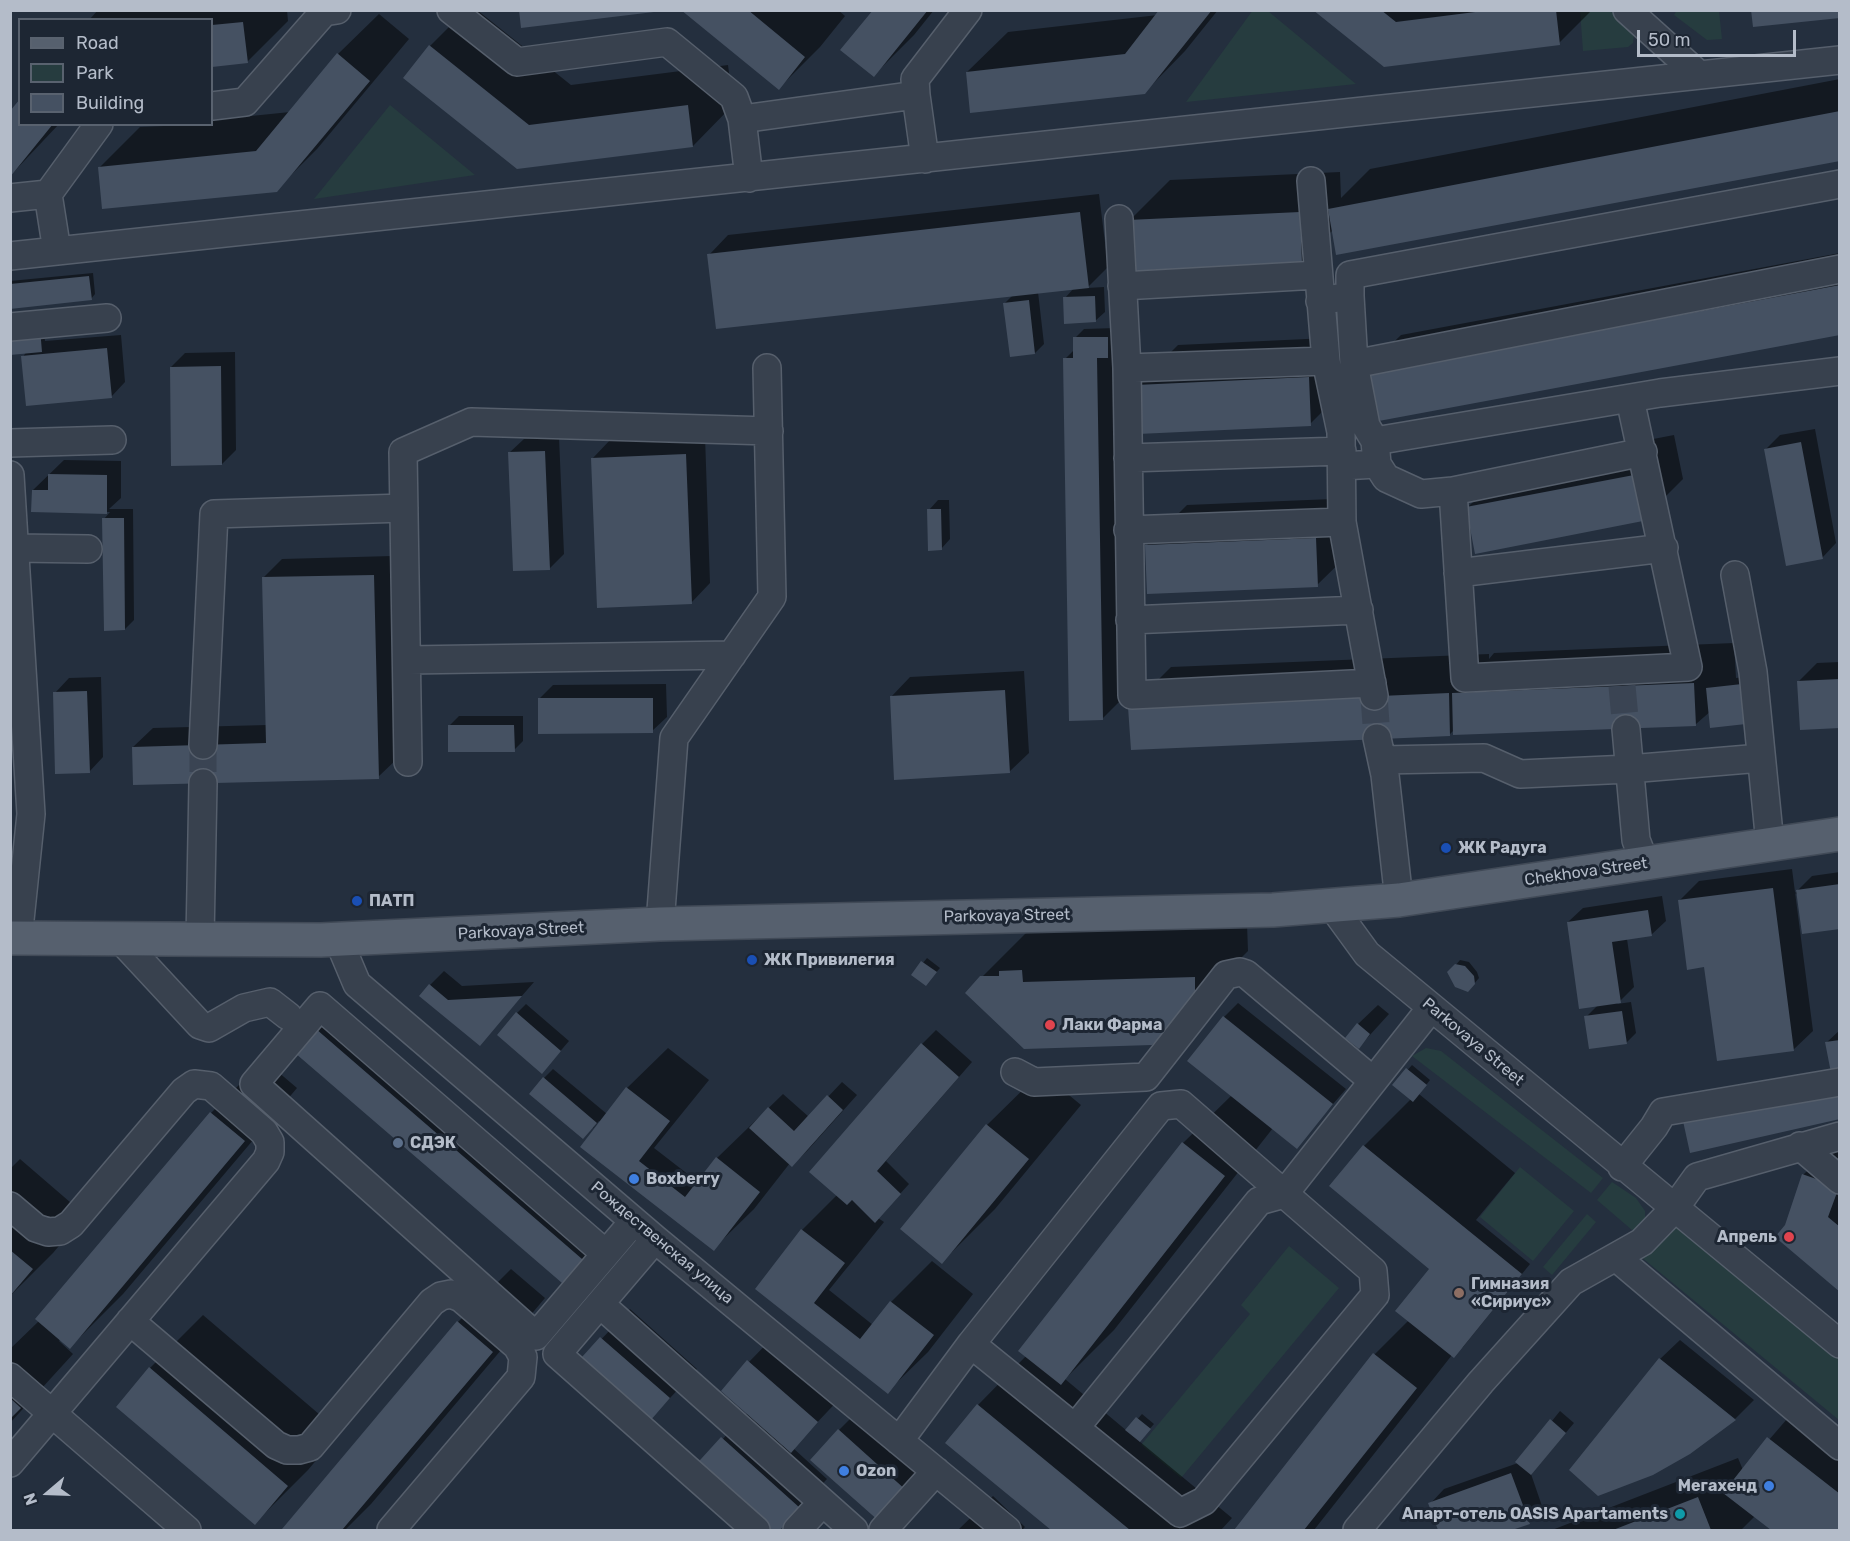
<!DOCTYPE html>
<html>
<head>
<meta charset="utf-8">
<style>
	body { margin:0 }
	#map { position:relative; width:1850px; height:1541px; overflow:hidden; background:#242f3e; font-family:Rubik,sans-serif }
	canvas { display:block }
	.frame { position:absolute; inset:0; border:12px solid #b4bcc9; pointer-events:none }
	.legend { position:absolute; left:18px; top:18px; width:195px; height:108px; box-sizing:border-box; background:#1d2633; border:2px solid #59626f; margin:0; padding:8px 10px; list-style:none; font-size:18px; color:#b4bcc9 }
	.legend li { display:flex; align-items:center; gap:12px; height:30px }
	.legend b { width:30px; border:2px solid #59626f }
	.north { position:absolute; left:18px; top:1463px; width:60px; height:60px; -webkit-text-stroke:4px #1d2633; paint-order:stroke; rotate:251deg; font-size:16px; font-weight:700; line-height:24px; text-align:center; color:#b4bcc9 }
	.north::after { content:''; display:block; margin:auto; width:21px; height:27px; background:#b4bcc9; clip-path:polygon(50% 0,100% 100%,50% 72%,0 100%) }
	.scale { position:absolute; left:1637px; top:30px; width:159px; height:27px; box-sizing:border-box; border:3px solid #b4bcc9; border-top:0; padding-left:8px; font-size:18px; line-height:21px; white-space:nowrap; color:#b4bcc9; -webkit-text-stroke:4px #1d2633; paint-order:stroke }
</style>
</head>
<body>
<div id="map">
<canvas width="1850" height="1541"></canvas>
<div class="frame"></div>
<ul class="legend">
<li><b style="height:8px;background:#56606e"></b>Road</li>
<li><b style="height:16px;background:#263c3f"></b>Park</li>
<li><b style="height:16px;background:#455162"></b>Building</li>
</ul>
<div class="north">N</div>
<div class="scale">50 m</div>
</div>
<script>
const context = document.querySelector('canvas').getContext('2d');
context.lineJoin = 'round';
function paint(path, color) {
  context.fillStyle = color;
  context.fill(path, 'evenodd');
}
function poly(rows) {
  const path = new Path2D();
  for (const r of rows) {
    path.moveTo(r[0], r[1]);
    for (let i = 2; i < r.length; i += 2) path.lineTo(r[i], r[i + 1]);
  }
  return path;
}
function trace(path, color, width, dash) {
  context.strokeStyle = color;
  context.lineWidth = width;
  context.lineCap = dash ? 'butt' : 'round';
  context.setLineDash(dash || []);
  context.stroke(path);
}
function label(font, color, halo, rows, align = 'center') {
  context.font = font + ' Rubik,sans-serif';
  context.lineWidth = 6;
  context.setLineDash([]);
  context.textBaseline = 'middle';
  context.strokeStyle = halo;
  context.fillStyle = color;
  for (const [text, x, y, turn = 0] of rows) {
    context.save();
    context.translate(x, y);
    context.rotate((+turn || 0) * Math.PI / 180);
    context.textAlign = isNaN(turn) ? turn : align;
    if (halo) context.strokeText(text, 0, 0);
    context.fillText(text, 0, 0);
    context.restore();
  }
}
paint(poly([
	[1253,10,1268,11,1356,84,1186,102],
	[1677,10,1719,11,1722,39,1707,40,1674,15],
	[1580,11,1610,11,1627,24,1634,34,1633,43,1628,47,1583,51],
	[390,105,475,175,314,199],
	[1426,1048,1441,1051,1603,1178,1591,1193,1412,1056],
	[1520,1167,1574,1211,1533,1261,1480,1217],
	[1612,1182,1636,1198,1645,1211,1645,1221,1639,1236,1597,1200],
	[1587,1214,1596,1222,1552,1275,1543,1267],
	[1673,1221,1839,1359,1839,1420,1640,1256],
	[1289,1246,1339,1288,1181,1478,1141,1445,1250,1314,1241,1305]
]), '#263c3f');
paint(poly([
	[98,10,287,10,288,21,247,62,212,66,212,20,89,20],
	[466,10,477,10,571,85,728,65,733,105,693,146,518,168,405,78,430,46],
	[683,10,838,10,845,16,820,47,779,88],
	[875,10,934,10,914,35,874,75],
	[1161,10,1218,10,1185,51,1144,93,967,72,1008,32,1158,15],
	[1315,10,1592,10,1559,43,1384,65],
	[379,14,409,39,317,149,276,190,99,168,140,127,212,124,212,120,290,112,338,54],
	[1840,79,1840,160,1333,230,1301,262,1130,220,1170,180,1340,172,1341,198,1370,169],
	[20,124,59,124,10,176],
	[1099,194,1108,267,1087,288,1104,287,1105,312,1095,321,1065,298,1074,288,1038,292,1044,344,1035,353,1005,303,1013,295,709,255,728,235],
	[1840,253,1840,333,1360,375,1401,335],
	[93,273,95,294,91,299,10,307,10,281],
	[43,325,45,341,121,335,125,382,111,397,23,357],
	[1116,328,1121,700,1102,719,1065,359,1075,349,1075,338,1084,329],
	[1349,337,1351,383,1310,424,1137,386,1178,345],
	[235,352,236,450,222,464,171,367,185,353],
	[1815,429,1836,543,1822,558,1766,449,1780,435],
	[1674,435,1683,479,1642,520,1467,508,1508,467],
	[705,436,710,583,691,603,592,459,611,439],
	[559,437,564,554,550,568,509,453,524,439],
	[64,460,121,461,121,498,109,509,133,509,134,620,125,629,104,519,110,512,33,511,33,490],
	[1356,498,1358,545,1317,585,1146,546,1187,505],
	[938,500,949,500,950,539,941,549,929,510],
	[392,556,398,758,378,777,133,747,153,728,267,725,263,578,282,559],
	[1734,643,1736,678,1751,676,1696,724,1455,729,1450,734,1130,708,1171,667,1489,654,1489,659,1494,653],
	[1840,662,1840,727,1798,682,1817,663],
	[1024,671,1029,753,1009,772,891,697,910,677],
	[101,677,103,757,89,772,55,693,69,678],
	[666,684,667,717,652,731,539,699,553,685],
	[459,716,523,716,523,741,514,750,449,726],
	[1792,869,1813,1031,1793,1050,1706,966,1680,900,1699,881],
	[1840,872,1840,927,1795,893,1812,876],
	[1662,896,1666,921,1651,935,1627,939,1634,987,1617,1004,1631,1002,1636,1033,1626,1043,1586,1017,1598,1005,1568,922,1583,908],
	[1035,924,1247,924,1248,951,1194,1005,981,978],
	[927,958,940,968,926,984,913,975],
	[1460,960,1469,962,1477,972,1479,978,1468,991,1449,973],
	[444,971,462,986,534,982,480,1044,430,985],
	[1238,1003,1346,1089,1296,1147,1273,1128,1114,1330,1065,1379,1127,1431,1142,1414,1154,1424,1139,1441,1232,1518,1221,1530,1053,1530,947,1442,978,1405,1026,1356,1183,1143,1232,1095,1224,1017],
	[526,1004,569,1041,551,1062,517,1013],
	[1378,1005,1389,1014,1359,1047,1358,1024],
	[331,1016,602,1250,583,1273,317,1030],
	[936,1030,972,1062,886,1161,909,1184,878,1218,884,1222,829,1290,873,1325,891,1302,932,1261,973,1294,928,1352,887,1392,757,1288,802,1230,838,1194,922,1044],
	[1840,1030,1840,1118,1826,1043],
	[668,1048,709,1080,654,1148,698,1182,717,1158,783,1094,809,1117,842,1082,857,1095,807,1151,792,1165,790,1163,754,1209,713,1249,601,1122,599,1121,593,1128,544,1078,553,1069,607,1114,627,1088],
	[264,1060,297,1088,123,1294,70,1347,61,1339,59,1341,73,1354,10,1423,10,1349,39,1321,37,1319,211,1113],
	[1412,1065,1430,1080,1419,1094,1515,1173,1476,1220,1530,1264,1463,1347,1452,1355,1314,1530,1236,1530,1375,1354,1409,1320,1432,1268,1331,1186,1364,1146,1411,1099,1394,1085],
	[1041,1072,1081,1105,995,1209,942,1262,987,1125],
	[1840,1139,1840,1290,1803,1175],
	[20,1159,85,1215,53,1253,10,1296,10,1169],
	[511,1269,545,1298,371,1504,345,1530,284,1529,458,1322],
	[630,1309,697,1369,643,1427,575,1367],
	[203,1315,340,1432,308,1470,255,1523,150,1368],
	[777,1333,845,1393,793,1448,827,1479,779,1530,761,1530,694,1470,747,1413,749,1362],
	[1680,1340,1754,1400,1735,1419,1660,1359],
	[867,1402,935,1462,880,1520,839,1430],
	[1560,1411,1574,1423,1531,1474,1543,1509,1529,1523,1508,1530,1440,1530,1430,1504,1444,1489,1518,1463],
	[1787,1419,1840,1460,1840,1530,1773,1530,1755,1516,1741,1530,1552,1530,1738,1458,1743,1470],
	[993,1496,1025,1527,1022,1530,958,1530]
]), '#0007');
paint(poly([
	[519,10,654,10,654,12,521,28],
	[681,10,748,10,805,57,779,90],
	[873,10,928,10,874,77,840,50],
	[1159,10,1212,10,1145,94,970,113,966,72,1125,54],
	[1313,10,1381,10,1396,22,1491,10,1556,10,1560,45,1384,67],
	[1751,10,1840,10,1840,18,1753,27],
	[243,22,248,63,212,67,212,25],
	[429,45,529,125,688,105,693,147,517,169,403,78],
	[337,53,370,81,277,192,102,209,98,167,256,151],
	[20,99,20,124,53,124,10,177,10,111],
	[1840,111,1840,161,1336,255,1328,209],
	[1080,212,1089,288,716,329,707,254],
	[1300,212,1302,263,1131,271,1128,220],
	[89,276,92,300,10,309,10,284],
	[1840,285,1840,335,1368,423,1359,375],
	[1095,296,1096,322,1064,324,1063,297],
	[1029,300,1035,354,1010,357,1003,303],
	[40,328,42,352,10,355,10,331],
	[1073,337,1108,337,1108,358,1097,358,1103,720,1069,721,1063,358,1073,358],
	[107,348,112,398,26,406,21,356],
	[221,366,222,465,171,466,170,367],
	[1309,377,1311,426,1138,434,1136,385],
	[1801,442,1823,559,1786,566,1764,449],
	[545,451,550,570,513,571,508,452],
	[686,454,692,604,597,608,591,458],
	[48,474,107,475,107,514,31,512,32,490,48,490],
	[1634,475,1643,521,1475,554,1466,507],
	[927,509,941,509,942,550,928,551],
	[102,518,124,518,125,630,104,631],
	[1316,538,1318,587,1147,594,1145,545],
	[374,575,379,779,133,785,132,747,266,743,262,577],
	[1840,679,1840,728,1800,730,1797,681],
	[1694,683,1696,726,1453,735,1452,693],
	[1742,684,1746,724,1710,728,1706,688],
	[1005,690,1010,773,894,780,890,696],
	[87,691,90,773,55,774,53,692],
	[1449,693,1450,736,1131,750,1128,707],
	[538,698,653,698,653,733,538,734],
	[448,725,514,725,515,752,448,752],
	[1840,884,1840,929,1802,934,1796,890],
	[1773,888,1794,1051,1717,1061,1704,967,1687,970,1678,900],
	[1648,910,1652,936,1612,942,1621,1003,1579,1009,1567,922],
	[921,961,937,972,926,986,911,975],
	[1455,964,1465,966,1474,976,1475,984,1468,992,1455,987,1447,972],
	[1022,970,1023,982,1195,977,1195,1006,1152,1045,1024,1049,965,993,980,976,999,976,999,971],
	[429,984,448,1000,522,996,480,1046,419,996],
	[1622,1011,1627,1044,1589,1049,1584,1016],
	[516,1012,561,1051,542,1074,497,1035],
	[1223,1016,1333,1104,1297,1149,1187,1061],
	[1357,1023,1370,1034,1359,1049,1345,1038],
	[316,1029,589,1265,569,1289,295,1053],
	[1840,1040,1840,1077,1832,1078,1825,1042],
	[921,1043,959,1077,877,1171,901,1194,875,1223,852,1200,847,1205,809,1172],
	[1406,1068,1427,1085,1413,1102,1392,1085],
	[543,1077,597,1123,583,1139,529,1094],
	[626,1087,670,1121,639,1161,685,1197,716,1157,760,1192,714,1251,580,1147],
	[1840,1092,1840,1119,1690,1153,1683,1121],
	[827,1095,843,1110,792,1167,749,1128,768,1107,794,1131],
	[210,1112,245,1141,70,1349,35,1319],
	[986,1124,1029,1159,942,1264,900,1229],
	[1182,1142,1225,1176,1061,1385,1018,1351],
	[1363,1145,1522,1274,1454,1358,1395,1311,1429,1269,1329,1186],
	[1802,1174,1839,1187,1828,1217,1840,1227,1840,1292,1775,1237,1785,1225],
	[801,1229,845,1263,814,1303,860,1339,890,1301,934,1335,888,1394,755,1289],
	[10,1250,33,1269,10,1296],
	[457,1321,493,1352,342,1530,284,1530,282,1529],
	[600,1337,670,1398,643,1429,573,1367],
	[1373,1353,1417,1388,1304,1530,1234,1530],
	[1659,1358,1736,1420,1690,1454,1653,1475,1598,1496,1569,1470],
	[747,1360,818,1422,791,1453,721,1391],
	[149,1367,288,1486,255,1525,116,1407],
	[10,1398,21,1408,10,1419],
	[977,1404,1130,1530,1051,1530,945,1443],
	[1136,1417,1151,1429,1140,1442,1125,1430],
	[1550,1419,1566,1433,1531,1475,1515,1462],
	[838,1429,907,1491,880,1522,810,1460],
	[721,1437,800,1508,780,1530,759,1530,691,1470],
	[1767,1437,1840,1494,1840,1530,1771,1530,1723,1493],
	[1511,1473,1530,1524,1512,1530,1438,1530,1428,1503],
	[1698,1497,1711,1530,1613,1530]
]), '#455162');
trace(poly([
	[1622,686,1626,729],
	[1374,696,1377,738],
	[203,745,203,783]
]), '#3a4453', 27, [27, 14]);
const minor = poly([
	[451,10,517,62,667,42,734,97,742,119,916,95,915,79,968,10],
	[1627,10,1698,74],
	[916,95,925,159],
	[212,106,245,102,324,12,337,10],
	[742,119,749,178],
	[1311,181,1326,361,1341,432,1342,522],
	[48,194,57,251],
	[10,198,48,194,99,124],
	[1119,219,1127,368,1132,695,1372,683],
	[10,256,1840,60],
	[1122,286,1318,275],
	[1350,296,1354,364,1366,426,1375,441],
	[1320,301,1350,296,1350,275,1840,184],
	[10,327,107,318],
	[1354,364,1840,269],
	[1127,368,1326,361],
	[10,443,112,440],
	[1128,458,1342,451],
	[1377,464,1386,478,1421,494,1453,491,1643,452],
	[1342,466,1377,464,1375,441,1660,393,1840,371],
	[10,475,31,814,18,939],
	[1453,491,1465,678,1688,667,1630,399],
	[1128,530,1342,522,1374,696],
	[15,548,88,549],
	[1458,573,1664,548],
	[1735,575,1753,672,1770,844],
	[1130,620,1359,610],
	[408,660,732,655],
	[1626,729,1636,840,1645,863],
	[1377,738,1385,775,1399,900],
	[203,745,214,514,404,508],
	[1382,760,1484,758,1520,774,1629,769,1761,758],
	[408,762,403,452,471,422,769,431],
	[1332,906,1367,954,1840,1344],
	[660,924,674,738,772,597,767,368],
	[200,939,203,783],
	[338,939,357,984,655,1239,1007,1530],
	[121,940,200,1025,209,1028,244,1008,270,1002,288,1016],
	[1015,1072,1034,1082,1146,1077,1226,975,1240,972,1246,974,1372,1080],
	[1800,1146,1840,1180],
	[1622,1167,1654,1127,1663,1112,1840,1082],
	[10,1206,36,1228,48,1232,60,1231,71,1224,184,1091,194,1084,211,1086,264,1132,270,1142,270,1152,266,1161,10,1463],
	[655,1239,557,1354,756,1530],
	[606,1254,320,1006,254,1084,536,1336,634,1221],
	[1617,1258,1840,1446],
	[600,1304,854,1530],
	[130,1321,276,1445,287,1450,299,1450,310,1447,432,1302,441,1296,451,1294,461,1298,517,1346,523,1357,521,1377,391,1530],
	[10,1377,187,1530],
	[1075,1428,1259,1201,1284,1194,1431,1008],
	[899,1441,971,1344,1161,1106,1181,1104,1373,1271,1375,1295,1204,1501,1180,1513,971,1344],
	[797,1530,822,1503],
	[883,1530,936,1471],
	[1357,1530,1481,1382,1571,1282,1642,1242,1674,1209,1697,1177,1840,1136]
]);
const major = poly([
	[10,938,321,940,660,924,1273,910,1399,900,1840,834]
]);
trace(minor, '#565f6c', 30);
trace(major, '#414a57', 36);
trace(minor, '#38414e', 27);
trace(major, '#56606e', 33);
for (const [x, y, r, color] of [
	[1446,848,6,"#1a4fb4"],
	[357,901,6,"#1a4fb4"],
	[752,960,6,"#1a4fb4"],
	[1050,1025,6,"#e0444e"],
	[398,1143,6,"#5c6f8a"],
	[634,1179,6,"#3f7fe0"],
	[1789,1237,6,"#e0444e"],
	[1459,1293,6,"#8d6e63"],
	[844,1471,6,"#3f7fe0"],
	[1769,1486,6,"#3f7fe0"],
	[1680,1514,6,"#0f9aa8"]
]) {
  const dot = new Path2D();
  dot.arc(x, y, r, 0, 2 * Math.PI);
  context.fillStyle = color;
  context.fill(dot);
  trace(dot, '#1d2633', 2);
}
label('bold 16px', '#b4bcc9', '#1d2633', [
	["ЖК Радуга",1458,848],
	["ПАТП",369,901],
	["ЖК Привилегия",764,960],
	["Лаки Фарма",1062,1025],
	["СДЭК",410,1143],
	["Boxberry",646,1179],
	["Апрель",1777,1237,"right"],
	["Гимназия",1471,1284],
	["«Сириус»",1471,1302],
	["Ozon",856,1471],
	["Мегахенд",1757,1486,"right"],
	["Апарт-отель OASIS Apartaments",1668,1514,"right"]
], 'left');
label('16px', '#b4bcc9', '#1d2633', [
	["Chekhova Street",1586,872,-8],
	["Parkovaya Street",1007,916,-1],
	["Parkovaya Street",521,931,-3],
	["Parkovaya Street",1473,1042,40],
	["Рождественская улица",662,1243,40]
]);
</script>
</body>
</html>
